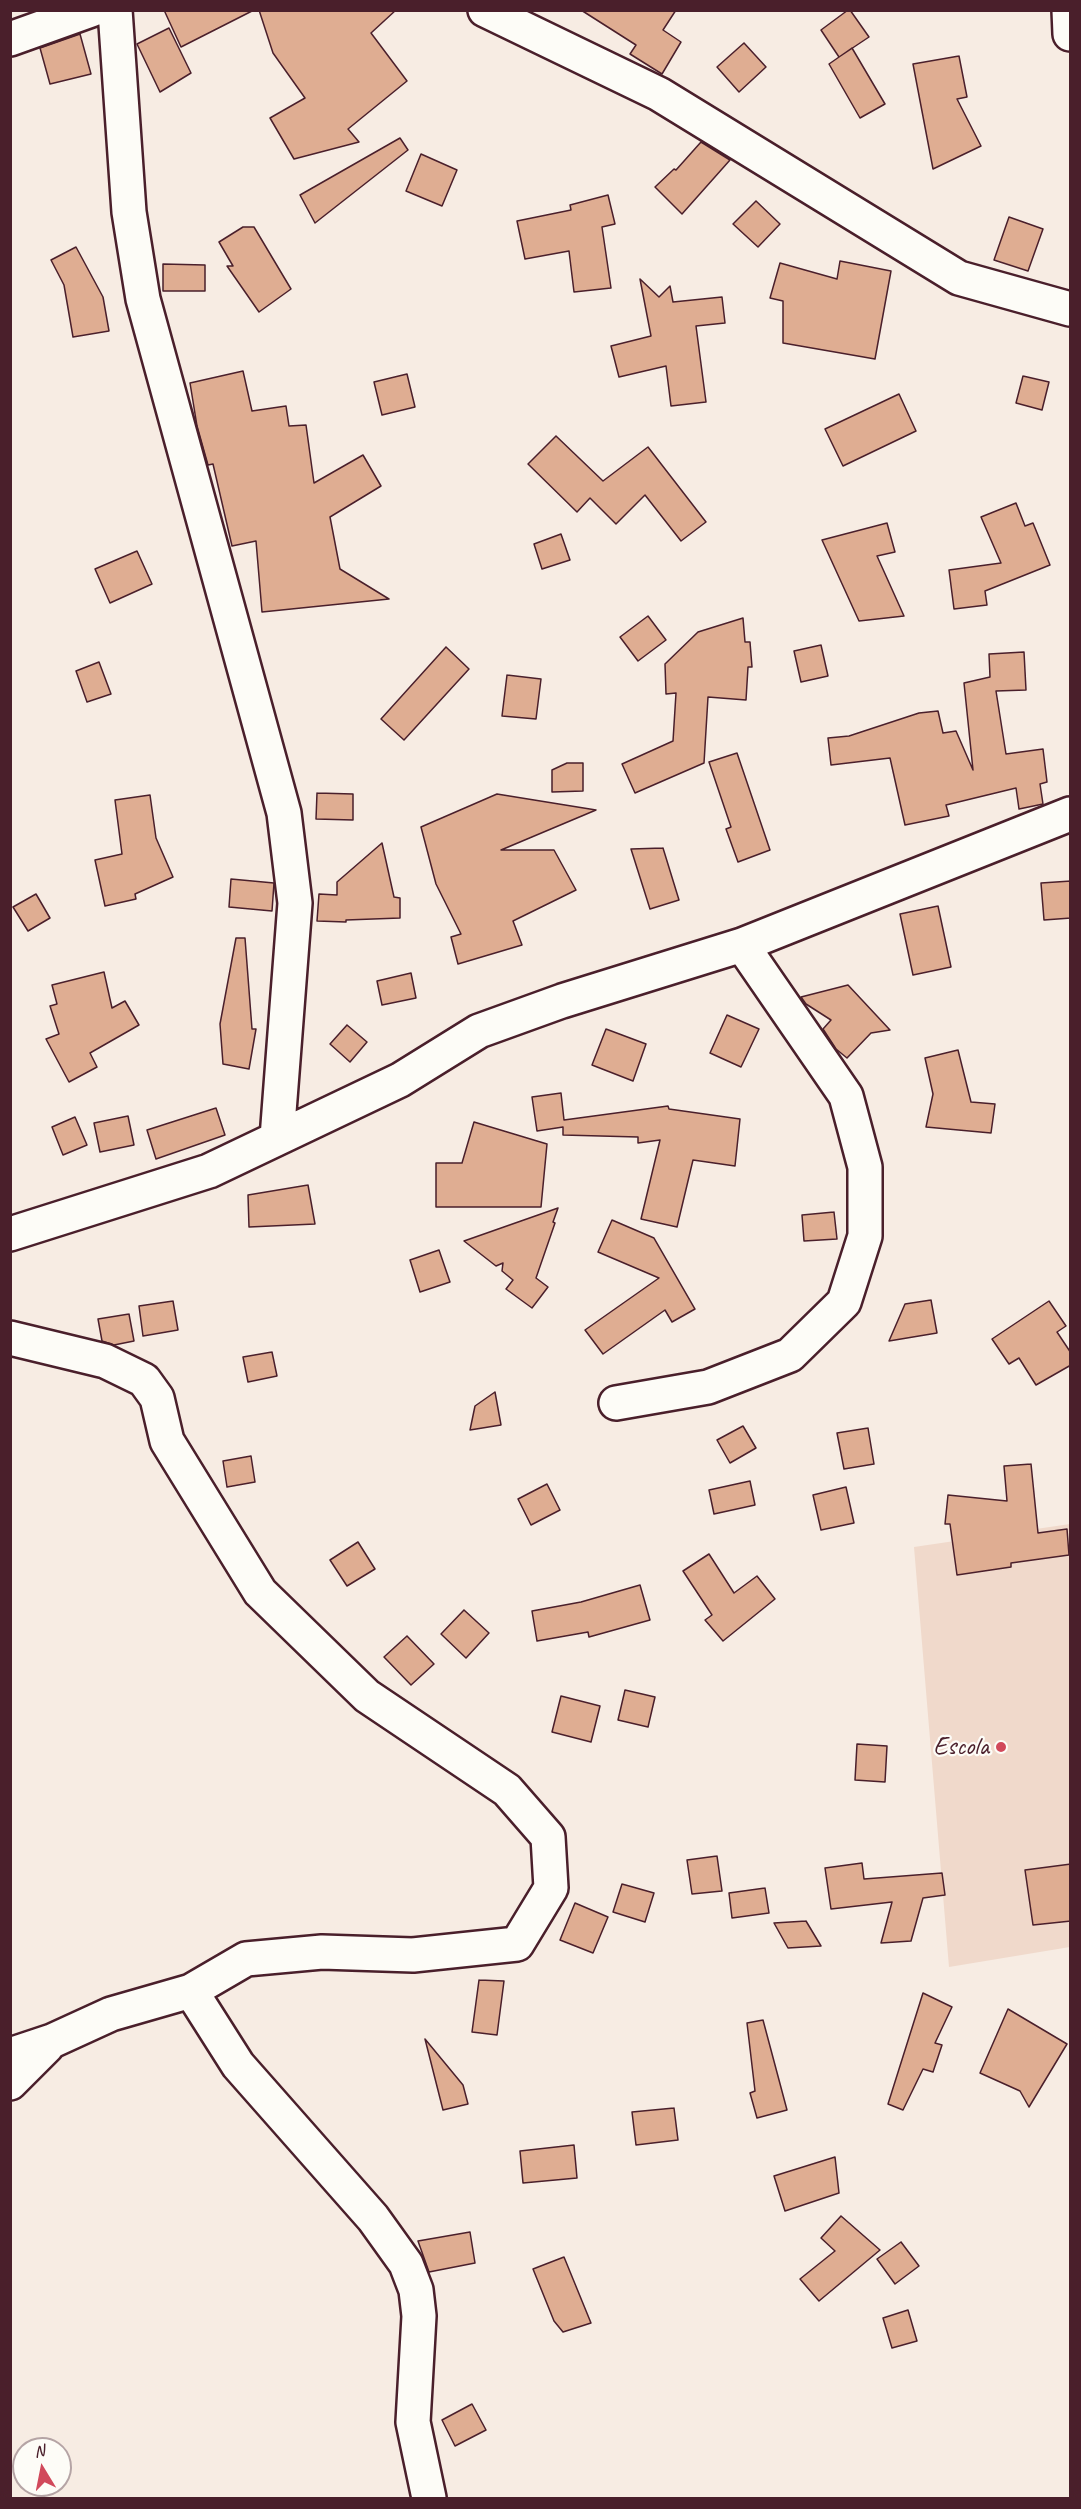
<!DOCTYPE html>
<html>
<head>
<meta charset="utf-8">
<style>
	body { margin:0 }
	#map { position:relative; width:1081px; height:2509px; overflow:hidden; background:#f7ece3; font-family:Caveat,sans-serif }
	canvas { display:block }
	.frame { position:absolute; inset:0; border:12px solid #4a1f2b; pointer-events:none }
	.north { position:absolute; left:12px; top:2437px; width:60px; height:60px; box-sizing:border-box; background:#fdfcf7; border:2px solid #b5a4a5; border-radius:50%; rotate:350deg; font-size:16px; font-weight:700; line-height:24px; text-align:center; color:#4a1f2b }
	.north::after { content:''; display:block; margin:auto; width:21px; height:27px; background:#d1495b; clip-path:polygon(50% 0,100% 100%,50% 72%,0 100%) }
</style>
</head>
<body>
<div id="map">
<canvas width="1081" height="2509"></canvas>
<div class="frame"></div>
<div class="north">N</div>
</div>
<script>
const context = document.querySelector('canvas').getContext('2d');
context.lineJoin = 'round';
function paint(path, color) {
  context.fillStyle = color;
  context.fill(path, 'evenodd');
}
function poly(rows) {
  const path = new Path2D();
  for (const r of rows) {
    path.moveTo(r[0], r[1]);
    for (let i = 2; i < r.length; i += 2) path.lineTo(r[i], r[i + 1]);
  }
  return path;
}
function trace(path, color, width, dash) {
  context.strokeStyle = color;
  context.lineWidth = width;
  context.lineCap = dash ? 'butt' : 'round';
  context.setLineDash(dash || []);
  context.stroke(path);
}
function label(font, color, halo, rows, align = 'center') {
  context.font = font + ' Caveat,sans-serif';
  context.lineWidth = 4.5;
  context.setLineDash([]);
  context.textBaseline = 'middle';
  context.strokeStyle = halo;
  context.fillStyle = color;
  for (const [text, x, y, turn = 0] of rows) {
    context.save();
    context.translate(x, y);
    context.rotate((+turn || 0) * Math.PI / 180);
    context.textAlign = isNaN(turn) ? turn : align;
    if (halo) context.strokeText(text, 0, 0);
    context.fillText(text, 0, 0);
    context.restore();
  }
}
paint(poly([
	[1070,1524,1070,1947,949,1967,914,1547]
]), '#f0d9cb');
const building = poly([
	[164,10,254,10,181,47,164,10],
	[259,10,396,10,371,33,407,81,348,129,359,142,294,159,270,118,305,98,273,53,259,10],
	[581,10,676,10,663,30,681,42,662,74,630,54,636,45,581,10],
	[848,10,850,10,869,37,839,57,821,30,848,10],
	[169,28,191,73,160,92,137,44,169,28],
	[80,34,91,74,50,84,40,48,80,34],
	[744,43,766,67,739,92,717,67,744,43],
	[852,48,885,104,860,118,829,64,852,48],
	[959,56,967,97,957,99,981,146,933,169,913,64,959,56],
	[400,138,408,150,315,223,300,195,400,138],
	[701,142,730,160,682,214,655,187,674,169,676,170,701,142],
	[421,154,457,170,442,206,406,191,421,154],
	[608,195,615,224,602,227,611,288,574,292,569,251,525,259,517,221,571,210,570,205,608,195],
	[756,201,780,224,758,247,733,224,756,201],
	[1009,217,1043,229,1028,271,994,260,1009,217],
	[243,227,254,227,291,289,259,312,227,266,233,266,219,242,243,227],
	[76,247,103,297,109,331,73,337,64,285,51,260,76,247],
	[840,261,891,271,875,359,783,343,783,301,770,298,780,263,837,279,840,261],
	[163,264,205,265,205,291,163,291,163,264],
	[640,279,659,297,670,286,673,302,722,297,725,323,696,326,706,402,671,406,666,366,619,377,611,346,651,336,640,279],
	[243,371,252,411,286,406,289,426,306,425,314,483,363,455,381,486,330,517,340,569,389,599,262,612,256,541,232,546,213,464,208,465,197,426,190,383,243,371],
	[407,374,415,407,382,415,374,382,407,374],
	[1023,376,1049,382,1042,410,1016,403,1023,376],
	[899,394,916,431,843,466,825,429,899,394],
	[556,436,603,481,648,447,706,522,681,541,645,495,616,524,590,498,577,512,528,464,556,436],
	[1016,503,1025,526,1033,523,1050,565,985,591,987,605,954,609,949,570,1001,563,981,517,1016,503],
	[887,523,895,552,877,556,904,616,859,621,822,540,887,523],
	[561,534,570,560,542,569,534,544,561,534],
	[137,551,152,584,110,603,95,569,137,551],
	[648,616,666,640,638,661,620,637,648,616],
	[743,618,745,642,750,642,752,667,748,667,746,700,708,697,704,763,635,793,622,764,673,741,676,693,666,694,665,664,698,632,743,618],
	[821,645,828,676,801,682,794,651,821,645],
	[446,647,469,669,404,740,381,719,446,647],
	[1024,652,1026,690,996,691,1006,754,1043,749,1047,782,1040,784,1043,804,1019,809,1016,788,946,805,949,816,905,825,890,758,831,765,828,738,849,736,919,713,938,711,943,733,956,731,973,770,964,683,990,677,989,654,1024,652],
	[99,662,111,694,87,702,76,671,99,662],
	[507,675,541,679,536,719,502,716,507,675],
	[737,753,770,850,738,862,726,829,731,827,709,762,737,753],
	[567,763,583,763,583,791,552,792,552,770,567,763],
	[317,793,353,794,353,820,316,819,317,793],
	[497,794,596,810,501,850,554,850,576,890,513,921,522,945,458,964,451,937,461,934,436,884,421,827,497,794],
	[150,795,156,838,173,877,135,894,136,899,105,906,95,860,122,854,115,800,150,795],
	[382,843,394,897,400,898,400,918,346,920,346,922,317,921,319,894,337,895,337,882,382,843],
	[663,848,679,900,650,909,631,849,663,848],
	[231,879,274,883,272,911,229,907,231,879],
	[1071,881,1071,918,1044,920,1041,883,1071,881],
	[36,894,50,918,28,931,13,907,36,894],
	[938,906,951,967,913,975,900,914,938,906],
	[236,938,245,938,252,1029,256,1029,249,1069,223,1064,220,1024,236,938],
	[104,972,112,1008,125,1001,139,1025,90,1053,97,1067,69,1082,46,1039,59,1034,50,1006,57,1004,52,985,104,972],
	[411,973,416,998,382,1005,377,981,411,973],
	[848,985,890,1030,871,1033,847,1058,836,1049,823,1029,831,1020,806,1004,801,997,848,985],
	[727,1015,759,1029,741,1067,710,1053,727,1015],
	[347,1025,367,1042,350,1062,330,1044,347,1025],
	[606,1029,646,1044,633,1081,592,1065,606,1029],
	[958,1050,971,1102,995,1104,991,1133,926,1127,933,1094,925,1058,958,1050],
	[561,1093,564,1120,668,1106,669,1109,740,1119,735,1166,693,1160,677,1227,641,1219,660,1140,638,1143,638,1137,563,1135,563,1127,537,1131,532,1097,561,1093],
	[216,1108,225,1135,156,1159,147,1130,216,1108],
	[128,1116,134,1145,100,1152,94,1123,128,1116],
	[75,1117,87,1145,63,1155,52,1127,75,1117],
	[474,1122,547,1144,541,1207,436,1207,436,1163,462,1163,474,1122],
	[308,1185,315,1224,249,1227,248,1195,308,1185],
	[558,1208,553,1222,555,1223,536,1278,548,1287,532,1308,506,1289,513,1280,502,1271,503,1263,496,1266,464,1241,558,1208],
	[834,1212,837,1239,804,1241,802,1215,834,1212],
	[612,1220,654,1238,695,1309,672,1322,665,1310,603,1354,585,1330,659,1278,598,1252,612,1220],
	[439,1250,450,1282,420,1292,410,1260,439,1250],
	[931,1300,937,1333,889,1341,905,1304,931,1300],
	[173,1301,178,1330,143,1336,139,1306,173,1301],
	[1049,1301,1066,1326,1057,1332,1071,1353,1071,1365,1036,1385,1019,1358,1009,1364,992,1339,1049,1301],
	[129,1314,134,1341,114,1345,102,1341,98,1319,129,1314],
	[272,1352,277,1376,248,1382,243,1357,272,1352],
	[495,1392,501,1425,470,1430,475,1406,495,1392],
	[743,1426,756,1448,730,1463,717,1440,743,1426],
	[868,1428,874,1464,844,1469,837,1433,868,1428],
	[251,1456,255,1482,227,1487,223,1461,251,1456],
	[1031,1464,1038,1533,1067,1529,1069,1555,1011,1563,1011,1567,957,1575,950,1524,945,1524,948,1495,1007,1501,1004,1466,1031,1464],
	[750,1481,755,1505,714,1514,709,1490,750,1481],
	[547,1484,560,1510,531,1525,518,1499,547,1484],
	[846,1487,854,1523,821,1530,813,1495,846,1487],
	[358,1542,375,1569,347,1586,330,1560,358,1542],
	[709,1554,734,1593,757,1576,775,1599,723,1641,705,1620,712,1615,683,1571,709,1554],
	[640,1585,650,1620,589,1637,588,1632,537,1641,532,1611,581,1602,640,1585],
	[464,1610,489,1633,466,1658,441,1634,464,1610],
	[407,1636,434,1664,411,1685,384,1657,407,1636],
	[625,1690,655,1697,648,1727,618,1720,625,1690],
	[561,1696,600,1706,591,1742,552,1732,561,1696],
	[857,1744,887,1746,885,1782,855,1780,857,1744],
	[717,1856,722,1891,692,1894,687,1860,717,1856],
	[862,1863,864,1879,942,1873,945,1895,923,1898,911,1941,881,1943,892,1902,831,1909,825,1868,862,1863],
	[1071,1864,1071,1921,1033,1925,1025,1870,1071,1864],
	[622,1884,654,1893,645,1922,613,1912,622,1884],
	[765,1888,769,1913,732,1918,729,1893,765,1888],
	[575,1903,608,1917,593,1953,560,1940,575,1903],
	[806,1921,821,1946,788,1948,774,1923,806,1921],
	[479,1980,504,1981,497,2035,472,2032,479,1980],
	[923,1993,952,2007,935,2043,942,2045,933,2072,923,2069,903,2110,888,2104,923,1993],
	[1008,2009,1067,2044,1029,2107,1020,2091,980,2073,1008,2009],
	[763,2020,787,2110,757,2118,750,2093,755,2091,747,2023,763,2020],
	[425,2039,463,2085,468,2104,443,2110,425,2039],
	[674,2108,678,2140,636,2145,632,2112,674,2108],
	[574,2145,577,2178,523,2183,520,2151,574,2145],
	[835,2157,839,2193,785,2211,774,2176,835,2157],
	[841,2216,880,2250,819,2301,800,2279,835,2251,821,2238,841,2216],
	[470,2232,475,2263,429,2272,418,2241,470,2232],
	[901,2242,919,2266,895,2284,877,2259,901,2242],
	[564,2257,591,2323,563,2332,554,2321,533,2269,564,2257],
	[908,2310,917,2341,892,2348,883,2318,908,2310],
	[472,2404,486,2430,455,2446,442,2420,472,2404]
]);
paint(building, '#dfad92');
trace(building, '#4a1f2b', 1.5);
const minor = poly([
	[115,10,129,212,143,299,284,813,295,903,277,1138],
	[485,10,659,94,959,278,1070,309],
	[1069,10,1070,34],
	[10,39,91,10],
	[10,1234,209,1171,400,1080,479,1031,562,1001,742,945,1070,814],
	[10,1338,105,1361,144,1380,157,1398,167,1441,260,1592,367,1696,507,1790,548,1837,551,1888,517,1944,413,1955,322,1952,246,1959,191,1991,111,2014,52,2041,10,2055],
	[616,1403,708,1387,790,1355,844,1302,865,1236,865,1167,846,1096,742,945],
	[191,1991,238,2065,373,2218,406,2264,416,2290,419,2316,413,2422,429,2498],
	[10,2083,47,2046]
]);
trace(minor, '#4a1f2b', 38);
trace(minor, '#fdfcf7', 33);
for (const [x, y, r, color] of [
	[1001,1747,6,"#d1495b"]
]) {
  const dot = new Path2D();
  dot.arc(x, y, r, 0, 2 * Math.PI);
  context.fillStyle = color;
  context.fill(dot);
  trace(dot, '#fdfcf7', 2);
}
label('26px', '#4a1f2b', '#fdfcf7', [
	["Escola",989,1747]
], 'right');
</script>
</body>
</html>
